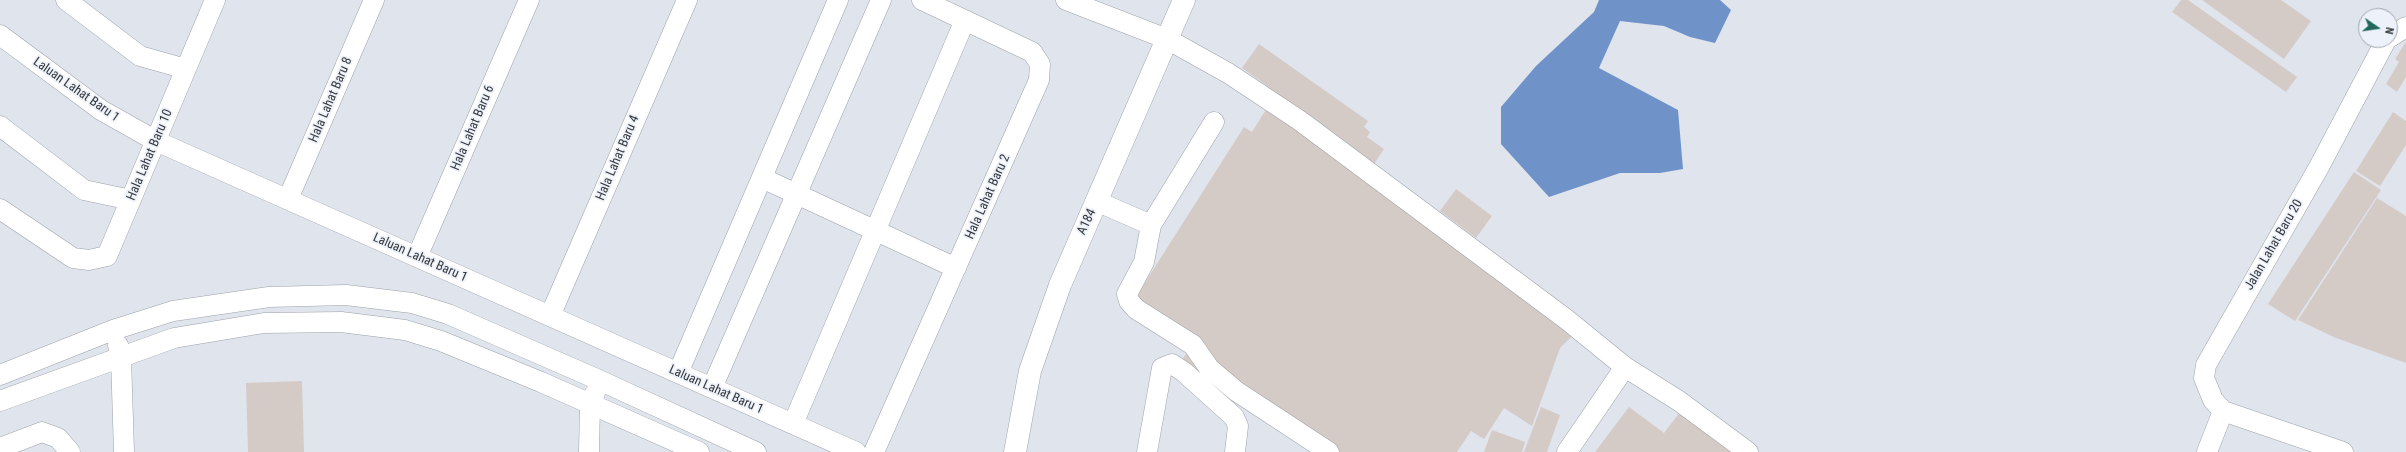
<!DOCTYPE html>
<html>
<head>
<meta charset="utf-8">
<style>
	body { margin:0 }
	#map { position:relative; width:2406px; height:452px; overflow:hidden; background:#dfe4ed; font-family:"Roboto Condensed",sans-serif }
	canvas { display:block }
	.north { position:absolute; left:2358px; top:8px; width:40px; height:40px; box-sizing:border-box; background:#ecf1fa; border:1px solid #a3a7ae; border-radius:50%; rotate:103deg; font-size:11px; font-weight:700; line-height:16px; text-align:center; color:#35373b }
	.north::after { content:''; display:block; margin:auto; width:14px; height:18px; background:#20675c; clip-path:polygon(50% 0,100% 100%,50% 72%,0 100%) }
</style>
</head>
<body>
<div id="map">
<canvas width="2406" height="452"></canvas>
<div class="north">N</div>
</div>
<script>
const context = document.querySelector('canvas').getContext('2d');
context.lineJoin = 'round';
function paint(path, color) {
  context.fillStyle = color;
  context.fill(path, 'evenodd');
}
function poly(rows) {
  const path = new Path2D();
  for (const r of rows) {
    path.moveTo(r[0], r[1]);
    for (let i = 2; i < r.length; i += 2) path.lineTo(r[i], r[i + 1]);
  }
  return path;
}
function trace(path, color, width, dash) {
  context.strokeStyle = color;
  context.lineWidth = width;
  context.lineCap = dash ? 'butt' : 'round';
  context.setLineDash(dash || []);
  context.stroke(path);
}
function label(font, color, halo, rows, align = 'center') {
  context.font = font + ' "Roboto Condensed",sans-serif';
  context.lineWidth = 3.5;
  context.setLineDash([]);
  context.textBaseline = 'middle';
  context.strokeStyle = halo;
  context.fillStyle = color;
  for (const [text, x, y, turn = 0] of rows) {
    context.save();
    context.translate(x, y);
    context.rotate((+turn || 0) * Math.PI / 180);
    context.textAlign = isNaN(turn) ? turn : align;
    if (halo) context.strokeText(text, 0, 0);
    context.fillText(text, 0, 0);
    context.restore();
  }
}
paint(poly([
	[1599,0,1720,0,1731,10,1715,43,1690,37,1664,26,1620,21,1599,68,1678,110,1683,169,1660,173,1620,173,1549,197,1501,144,1501,107,1536,66,1594,12]
]), '#6f92c8');
paint(poly([
	[2181,0,2188,0,2297,77,2286,92,2172,12],
	[2202,0,2281,0,2311,21,2284,59],
	[2406,42,2406,77,2397,92,2386,84,2399,62,2395,59],
	[1259,44,1368,121,1364,127,1370,132,1367,137,1384,149,1372,167,1267,92,1270,88,1242,68],
	[1267,108,1572,336,1560,348,1532,426,1504,408,1484,439,1471,431,1457,452,1340,452,1236,385,1229,394,1180,363,1194,342,1132,303,1244,127,1252,132],
	[2393,112,2406,121,2406,145,2380,186,2356,171],
	[2354,172,2381,190,2295,321,2268,304],
	[1456,189,1492,216,1476,238,1440,211],
	[2377,198,2406,216,2406,363,2336,338,2298,320],
	[302,381,304,452,248,452,246,383],
	[1541,407,1560,415,1547,452,1524,452],
	[1629,407,1664,433,1680,412,1733,452,1595,452],
	[1492,430,1525,442,1522,452,1484,452]
]), '#d5cbc6');
const minor = poly([
	[66,0,140,56,186,69],
	[1066,0,1167,39,1228,73,1299,120,1566,319,1625,367,1679,401,1748,452],
	[0,35,101,110,156,141,856,452],
	[2390,37,2406,27],
	[1214,122,1151,225,1144,262,1127,294,1129,301,1136,309,1193,345,1209,368,1236,391,1329,452],
	[0,126,84,190,131,200],
	[762,178,956,268],
	[288,199,374,0],
	[1096,201,1151,225],
	[0,209,73,258,89,260,107,256,215,0],
	[417,257,529,0],
	[550,316,687,0],
	[118,345,121,357,124,452],
	[678,373,838,0],
	[0,375,113,330,173,311,269,297,346,295,412,303,448,314,599,380,756,452],
	[712,388,881,0],
	[0,401,174,338,264,323,341,322,405,330,441,341,541,382,699,452],
	[793,424,965,20],
	[0,448,42,432,58,438,70,452],
	[589,452,590,404,595,393],
	[874,452,1039,80,1040,64,1032,52,922,0],
	[1147,452,1162,368,1172,364,1184,372,1234,417,1238,426,1235,452],
	[1567,452,1625,367],
	[2207,452,2223,411],
	[2343,452,2223,411,2213,400,2204,378,2206,365,2319,167,2386,40]
]);
const major = poly([
	[1015,452,1030,371,1060,285,1184,0]
]);
trace(minor, '#9da2aa', 21);
trace(major, '#9da2aa', 23);
trace(minor, '#fff', 20);
trace(major, '#fff', 22);
label('13px', '#35373b', '#ecf1fa', [
	["Laluan Lahat Baru 1",76,90,35],
	["Hala Lahat Baru 8",331,100,-67],
	["Hala Lahat Baru 6",473,128,-67],
	["Hala Lahat Baru 10",150,155,-67],
	["Hala Lahat Baru 4",618,158,-67],
	["Hala Lahat Baru 2",988,197,-66],
	["A184",1087,222,-65],
	["Jalan Lahat Baru 20",2274,245,-60],
	["Laluan Lahat Baru 1",420,258,24],
	["Laluan Lahat Baru 1",716,390,24]
]);
</script>
</body>
</html>
